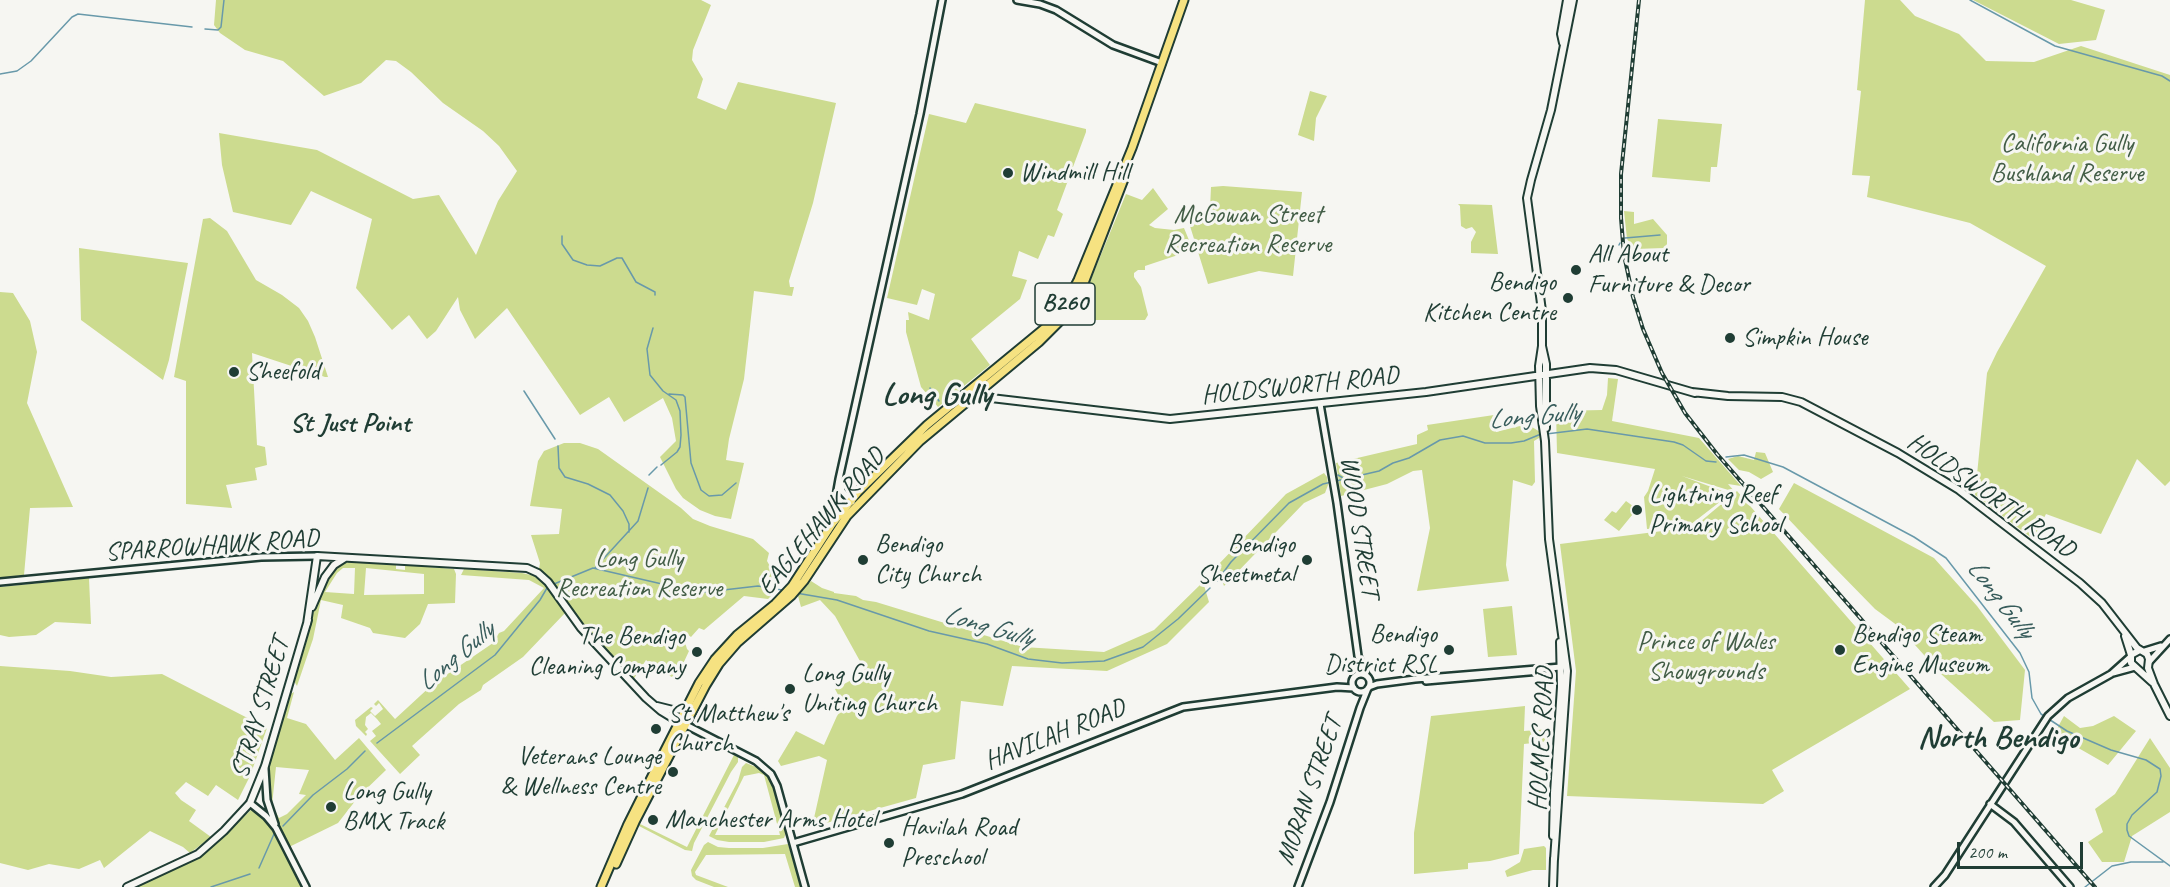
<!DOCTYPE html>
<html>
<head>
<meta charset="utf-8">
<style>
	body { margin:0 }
	#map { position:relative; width:2170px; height:887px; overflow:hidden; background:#f6f6f2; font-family:Caveat,sans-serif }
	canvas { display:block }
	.scale { position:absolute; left:1957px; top:842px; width:126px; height:27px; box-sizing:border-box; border:3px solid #1f3d34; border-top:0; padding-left:8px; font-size:18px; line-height:21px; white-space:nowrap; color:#1f3d34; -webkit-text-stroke:4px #f6f6f2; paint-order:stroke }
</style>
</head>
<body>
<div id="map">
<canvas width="2170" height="887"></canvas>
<div class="scale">200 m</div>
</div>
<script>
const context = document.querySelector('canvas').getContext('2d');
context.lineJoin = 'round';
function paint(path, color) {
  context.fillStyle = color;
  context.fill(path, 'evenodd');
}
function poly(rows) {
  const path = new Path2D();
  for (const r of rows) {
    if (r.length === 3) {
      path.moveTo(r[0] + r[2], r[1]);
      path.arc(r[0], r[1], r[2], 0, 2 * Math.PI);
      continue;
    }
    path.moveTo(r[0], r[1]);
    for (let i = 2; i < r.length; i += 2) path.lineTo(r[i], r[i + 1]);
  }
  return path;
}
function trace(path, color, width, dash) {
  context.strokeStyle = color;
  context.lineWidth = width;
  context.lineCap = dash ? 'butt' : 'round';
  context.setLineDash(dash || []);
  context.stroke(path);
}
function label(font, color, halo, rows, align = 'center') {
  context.font = font + ' Caveat,sans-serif';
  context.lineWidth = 6;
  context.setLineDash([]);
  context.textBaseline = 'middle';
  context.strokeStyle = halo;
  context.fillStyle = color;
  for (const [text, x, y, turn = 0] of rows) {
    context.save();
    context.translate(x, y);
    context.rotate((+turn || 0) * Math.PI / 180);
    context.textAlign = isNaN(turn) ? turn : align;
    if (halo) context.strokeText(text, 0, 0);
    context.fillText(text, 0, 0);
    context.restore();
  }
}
paint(poly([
	[216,0,701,0,711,5,693,50,692,60,703,79,697,98,726,110,738,82,836,103,813,203,789,281,790,287,794,287,792,296,754,291,744,379,729,439,726,460,744,463,731,519,715,516,700,510,683,498,676,489,660,457,676,441,672,418,663,398,624,422,609,397,580,415,507,308,475,339,460,310,458,297,436,331,427,339,409,315,392,330,356,288,372,219,311,191,291,225,233,212,222,165,219,133,317,150,413,199,439,195,476,255,498,201,517,171,499,146,483,131,443,103,411,72,396,61,386,60,361,83,324,96,283,61,245,50,220,33,214,25],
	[1865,0,1900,0,1915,16,1959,34,1986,61,2034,62,2081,46,2170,75,2170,481,2165,486,2137,459,2101,534,2046,514,2033,539,1975,495,1987,373,1997,352,2046,266,1970,223,1867,197,1870,176,1852,175,1861,91,1857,90],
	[1973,0,2071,0,2105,10,2096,40,2059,44],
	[1310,91,1327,96,1316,118,1314,141,1298,135],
	[975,103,1086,129,1086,132,1057,210,1063,214,1054,237,1048,235,1038,259,1019,251,1012,276,1027,280,1020,299,971,339,990,365,938,407,921,387,906,332,906,320,909,320,908,312,929,320,935,294,922,289,917,305,887,298,929,114,966,123],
	[1658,119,1722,124,1717,167,1711,167,1710,182,1652,177],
	[1223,186,1302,192,1293,276,1259,271,1208,284,1190,226,1210,209,1211,187],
	[1153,188,1168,209,1149,225,1155,228,1174,230,1184,228,1193,250,1145,266,1145,270,1138,270,1134,273,1134,277,1141,287,1148,315,1145,320,1087,320,1077,318,1077,313,1126,194,1142,200],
	[1458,204,1492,205,1498,254,1471,253,1471,242,1476,232,1472,227,1466,229,1461,226,1460,206],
	[1624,211,1634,212,1634,224,1653,219,1667,235,1667,244,1664,248,1635,249,1627,239],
	[210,218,227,231,256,280,282,295,299,308,308,321,315,337,328,377,325,377,252,353,257,445,265,447,267,465,255,468,257,480,226,485,232,508,186,504,186,381,174,377,203,219],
	[79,248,188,263,169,360,163,380,81,320],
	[0,292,13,293,30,321,37,352,27,403,73,507,30,508,24,575,0,578],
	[1608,378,1618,379,1612,421,1699,438,1741,486,1728,484,1735,492,1682,476,1730,494,1690,525,1647,529,1644,497,1648,491,1655,469,1557,453,1556,411,1602,410,1607,395],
	[1494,415,1496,432,1532,423,1532,427,1540,432,1539,438,1534,441,1535,482,1532,486,1513,480,1506,565,1509,581,1417,591,1430,528,1422,470,1413,471,1387,484,1341,496,1336,463,1417,444,1417,435,1428,430,1427,425],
	[564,443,580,443,598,449,681,508,693,519,710,526,753,539,769,553,767,561,771,568,773,594,768,599,744,596,704,630,699,628,691,637,687,634,684,639,687,649,689,651,676,679,656,669,646,660,633,680,604,651,575,616,554,585,539,569,540,563,531,535,559,534,562,509,530,506,538,461,544,451],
	[1756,452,1765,453,1773,472,1761,479,1749,472,1739,470,1728,459,1738,456,1754,460],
	[1324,473,1327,477,1328,485,1325,493,1304,503,1224,586,1217,566,1286,494],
	[1794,483,1934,558,1977,606,2025,670,2020,720,1994,722,1941,674,1898,626,1875,609,1832,565,1779,509],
	[1737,491,1910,689,1772,770,1784,791,1763,804,1567,796,1576,671,1560,544,1694,527],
	[1626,501,1637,509,1619,531,1604,520,1612,511,1616,513],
	[349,562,396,565,396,569,405,570,405,565,454,569,456,574,455,603,428,604,420,624,405,638,373,633,370,628,341,618,343,605,321,600,313,639,297,686,294,681,307,640,316,601,326,580,337,565],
	[343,568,355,568,354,594,325,592,337,573],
	[366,568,424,574,424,594,364,595],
	[464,569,522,573,535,576,543,581,565,613,523,657,483,685,481,690,459,704,412,746,420,755,400,774,370,741,376,736,372,731,381,724,377,719,371,713,366,717,365,725,368,729,365,732,367,734,366,736,356,726,355,720,371,707,373,708,370,711,375,716,383,709,379,703,376,706,374,704,378,700,395,719,433,684,493,643,499,633,504,631,544,588,529,580,461,575],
	[89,578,91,624,55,622,36,635,9,637,0,635,0,587],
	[811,581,822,588,834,592,834,593,856,596,863,600,876,602,1023,647,1104,652,1154,630,1203,582,1209,602,1167,644,1107,671,1012,666,1003,706,961,701,955,759,923,765,916,798,812,827,827,760,819,756,781,766,778,761,796,731,824,745,837,716,844,706,835,689,866,672,835,616,820,600,801,607,798,596],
	[1512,606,1517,655,1488,657,1483,609],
	[0,666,70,671,111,677,162,674,267,728,250,776,238,800,216,785,208,796,186,782,175,793,181,800,196,810,189,821,211,837,190,853,183,847,150,831,104,868,100,860,79,869,49,864,28,870,0,863],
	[294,692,287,718,306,724,335,760,359,738,386,770,359,796,338,823,289,847,269,803,268,770,289,695],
	[276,767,309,770,299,794,306,795,287,814,279,818,272,805],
	[1525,706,1524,731,1550,729,1550,741,1524,744,1519,854,1490,861,1468,863,1468,869,1414,874,1414,833,1431,716],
	[2064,716,2080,728,2093,726,2114,716,2136,731,2108,765,2054,734],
	[2150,738,2170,768,2170,812,2132,836,2124,862,2102,862,2088,842,2103,832,2095,809,2115,794],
	[734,755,738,757,738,762,731,772,694,843,692,851,685,850,639,826,638,823,687,847],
	[746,763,761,769,772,782,786,833,784,838,764,842,729,842,717,840,709,836,738,781,742,767],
	[759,773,764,775,780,835,715,835,744,776],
	[252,809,265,818,275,830,303,887,134,887,197,859,213,846],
	[708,842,718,847,729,848,763,848,788,844,801,887,795,887,785,854,706,855,695,872,696,875,728,887,714,887,696,880,692,876,691,870,704,845],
	[1544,846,1546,848,1546,870,1533,870,1507,877,1505,871,1520,862,1524,849]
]), '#ccdb8f');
trace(poly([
	[1970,0,2055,46,2162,76,2170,81],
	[205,29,218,30,221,27,224,0],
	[0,74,17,71,31,61,72,17,78,14,192,27],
	[562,236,562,244,573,260,587,265,600,266,617,258,622,258,636,282,655,292,655,295],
	[1625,238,1660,235],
	[1619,245,1620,243],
	[653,328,647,349,650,375,663,391,676,400,680,411,681,435,680,447,677,452,661,465],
	[930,388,939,401],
	[524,391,555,439],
	[669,394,683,395,685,397,691,463,701,490,709,496,722,495,736,483],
	[1546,434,1587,429,1674,442,1683,445,1706,461,1716,462],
	[558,446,559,468,565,477,588,484,610,495,623,511,629,524,629,532],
	[1726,457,1744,455,1783,467,1914,537,1946,558,2020,653,2029,672,2032,698,2041,714,2067,731,2111,750,2146,760,2160,769,2161,776,2157,792,2132,815,2127,824,2127,830,2129,836,2170,866],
	[649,475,657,467],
	[1338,475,1345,479],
	[595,568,638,521,648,488],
	[1217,581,1231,562,1289,503,1323,484,1379,471,1393,463,1409,458,1440,440,1463,436,1485,443,1511,443,1524,441,1541,434],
	[554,584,593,568,662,584],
	[665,585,706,592,758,586,782,590],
	[796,593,837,600,929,631,987,644,1028,659,1062,663,1104,661,1143,647,1178,619,1210,588],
	[377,743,495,655,540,600,547,588],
	[283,826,313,795,347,769,365,751],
	[259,868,274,834],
	[211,887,250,874],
	[2085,887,2112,866,2131,862,2163,862]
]), '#6899aa', 1.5);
const tertiary = poly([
	[1017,0,1040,4,1056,10,1113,45,1162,63],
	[1320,404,1337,503,1358,656,1366,675],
	[841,482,842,491,852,502],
	[847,507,836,496,839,479,920,114,942,0],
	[833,522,836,496],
	[0,582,261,557,317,556],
	[2145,651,2161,646],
	[2149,662,2170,639],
	[2113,673,2135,667],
	[1361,683,9],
	[1426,681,1540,671],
	[1369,687,1377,684,1415,679,1561,667],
	[686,725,756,761,771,774,777,786,805,887],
	[265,769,267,800,275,824],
	[250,803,266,816,276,828,306,887],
	[1990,804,2014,822,2070,887],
	[793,843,962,794,1183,707,1337,687,1354,688],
	[1298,887,1330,802,1360,708,1368,688],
	[1934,887,1945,875,2048,716,2068,698,2111,674,2130,657]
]);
const secondary = poly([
	[1563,43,1561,34,1567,0],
	[1542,346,1546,364,1546,428],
	[973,387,981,395,991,398,1170,419,1426,392,1590,368,1616,370,1695,393],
	[1692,392,1728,396,1782,397,1801,402,1898,453,1959,490,2080,583,2102,603,2137,648,2147,654,2149,659,2148,668,2154,684,2170,716],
	[312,607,325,577,334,565,345,558],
	[307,624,317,556,527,568,538,573,548,582,581,628,646,698,661,711,679,722],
	[2125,636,2131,655],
	[2140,650,2131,655,2131,663,2152,682],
	[657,706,673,710,685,709],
	[1553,836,1554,793,1561,687,1560,642],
	[1554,860,1567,671,1549,539,1545,441,1540,406,1539,366,1542,346,1542,311,1527,198,1531,180,1551,110,1573,0],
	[127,887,198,854,224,831,250,803,265,766,308,620],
	[1553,887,1554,858]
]);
const primary = poly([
	[616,864,635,822,706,685,719,664,738,642,792,595,804,581,847,516,920,441,1039,342,1066,315,1084,283,1126,174],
	[601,887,628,824,664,752,699,683,715,659,737,635,775,604,792,586,832,524,858,492,927,425,1046,327,1066,303,1078,280,1132,148,1184,0]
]);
trace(tertiary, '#1f3d34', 10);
trace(secondary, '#1f3d34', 10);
trace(primary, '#1f3d34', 11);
trace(tertiary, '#f6f6f2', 5);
trace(secondary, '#f6f6f2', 6);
trace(primary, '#f6e281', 7);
const rail = poly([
	[1639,0,1621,174,1621,218,1624,255,1633,297,1643,329,1662,373,1685,413,1717,454,2095,887]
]);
trace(rail, '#1f3d34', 4);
trace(rail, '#f6f6f2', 1.5, [4.5]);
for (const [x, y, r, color] of [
	[1008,173,6,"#1f3d34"],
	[1576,270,6,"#1f3d34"],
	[1568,298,6,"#1f3d34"],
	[1730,338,6,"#1f3d34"],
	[234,372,6,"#1f3d34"],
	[1637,510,6,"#1f3d34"],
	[863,560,6,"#1f3d34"],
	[1307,560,6,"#1f3d34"],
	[1449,650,6,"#1f3d34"],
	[1840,650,6,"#1f3d34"],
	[697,652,6,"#1f3d34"],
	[790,689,6,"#1f3d34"],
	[656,729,6,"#1f3d34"],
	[673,772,6,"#1f3d34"],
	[331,807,6,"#1f3d34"],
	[653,820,6,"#1f3d34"],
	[889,843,6,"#1f3d34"]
]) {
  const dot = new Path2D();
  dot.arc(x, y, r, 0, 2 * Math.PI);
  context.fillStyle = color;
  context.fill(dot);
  trace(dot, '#f6f6f2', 2);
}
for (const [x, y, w] of [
	[1065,304,60]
]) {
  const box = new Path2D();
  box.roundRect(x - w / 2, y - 21, w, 42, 4.5);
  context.fillStyle = '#f6f6f2';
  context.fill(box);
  trace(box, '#1f3d34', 1.5);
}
label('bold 24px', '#1f3d34', null, [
	["B260",1065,304]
]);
label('26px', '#425d46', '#f6f6f2', [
	["California Gully",2067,144],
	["Bushland Reserve",2067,174],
	["McGowan Street",1248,215],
	["Recreation Reserve",1248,245],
	["Long Gully",639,559],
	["Recreation Reserve",639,589],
	["Prince of Wales",1706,642],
	["Showgrounds",1706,672]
]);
label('26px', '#1f3d34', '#f6f6f2', [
	["Windmill Hill",1020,173],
	["All About",1588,255],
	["Furniture & Decor",1588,285],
	["Bendigo",1556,283,"right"],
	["Kitchen Centre",1556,313,"right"],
	["Simpkin House",1742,338],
	["Sheefold",246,372],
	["Lightning Reef",1649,495],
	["Primary School",1649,525],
	["Bendigo",875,545],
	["City Church",875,575],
	["Bendigo",1295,545,"right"],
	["Sheetmetal",1295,575,"right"],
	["Bendigo",1437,635,"right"],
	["District RSL",1437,665,"right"],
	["Bendigo Steam",1852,635],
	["Engine Museum",1852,665],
	["The Bendigo",685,637,"right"],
	["Cleaning Company",685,667,"right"],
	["Long Gully",802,674],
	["Uniting Church",802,704],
	["St Matthew's",668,714],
	["Church",668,744],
	["Veterans Lounge",661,757,"right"],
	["& Wellness Centre",661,787,"right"],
	["Long Gully",343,792],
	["BMX Track",343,822],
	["Manchester Arms Hotel",665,820],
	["Havilah Road",901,828],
	["Preschool",901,858]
], 'left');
label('26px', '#1f3d34', '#f6f6f2', [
	["HOLDSWORTH ROAD",1300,386,-6],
	["HOLDSWORTH ROAD",1991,496,35],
	["EAGLEHAWK ROAD",822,522,-50],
	["WOOD STREET",1359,527,81],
	["SPARROWHAWK ROAD",212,546,-4],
	["STRAY STREET",261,708,-73],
	["HAVILAH ROAD",1055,735,-22],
	["HOLMES ROAD",1542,739,-87],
	["MORAN STREET",1310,791,-71]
]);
label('italic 27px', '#375c5b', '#f6f6f2', [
	["Long Gully",1534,417,-5],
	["Long Gully",2000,599,52],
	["Long Gully",988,627,16],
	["Long Gully",456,657,-40]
]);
label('bold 27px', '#1f3d34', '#f6f6f2', [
	["St Just Point",350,424]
]);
label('bold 32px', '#1f3d34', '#f6f6f2', [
	["Long Gully",937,396],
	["North Bendigo",1998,739]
]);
</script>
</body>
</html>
